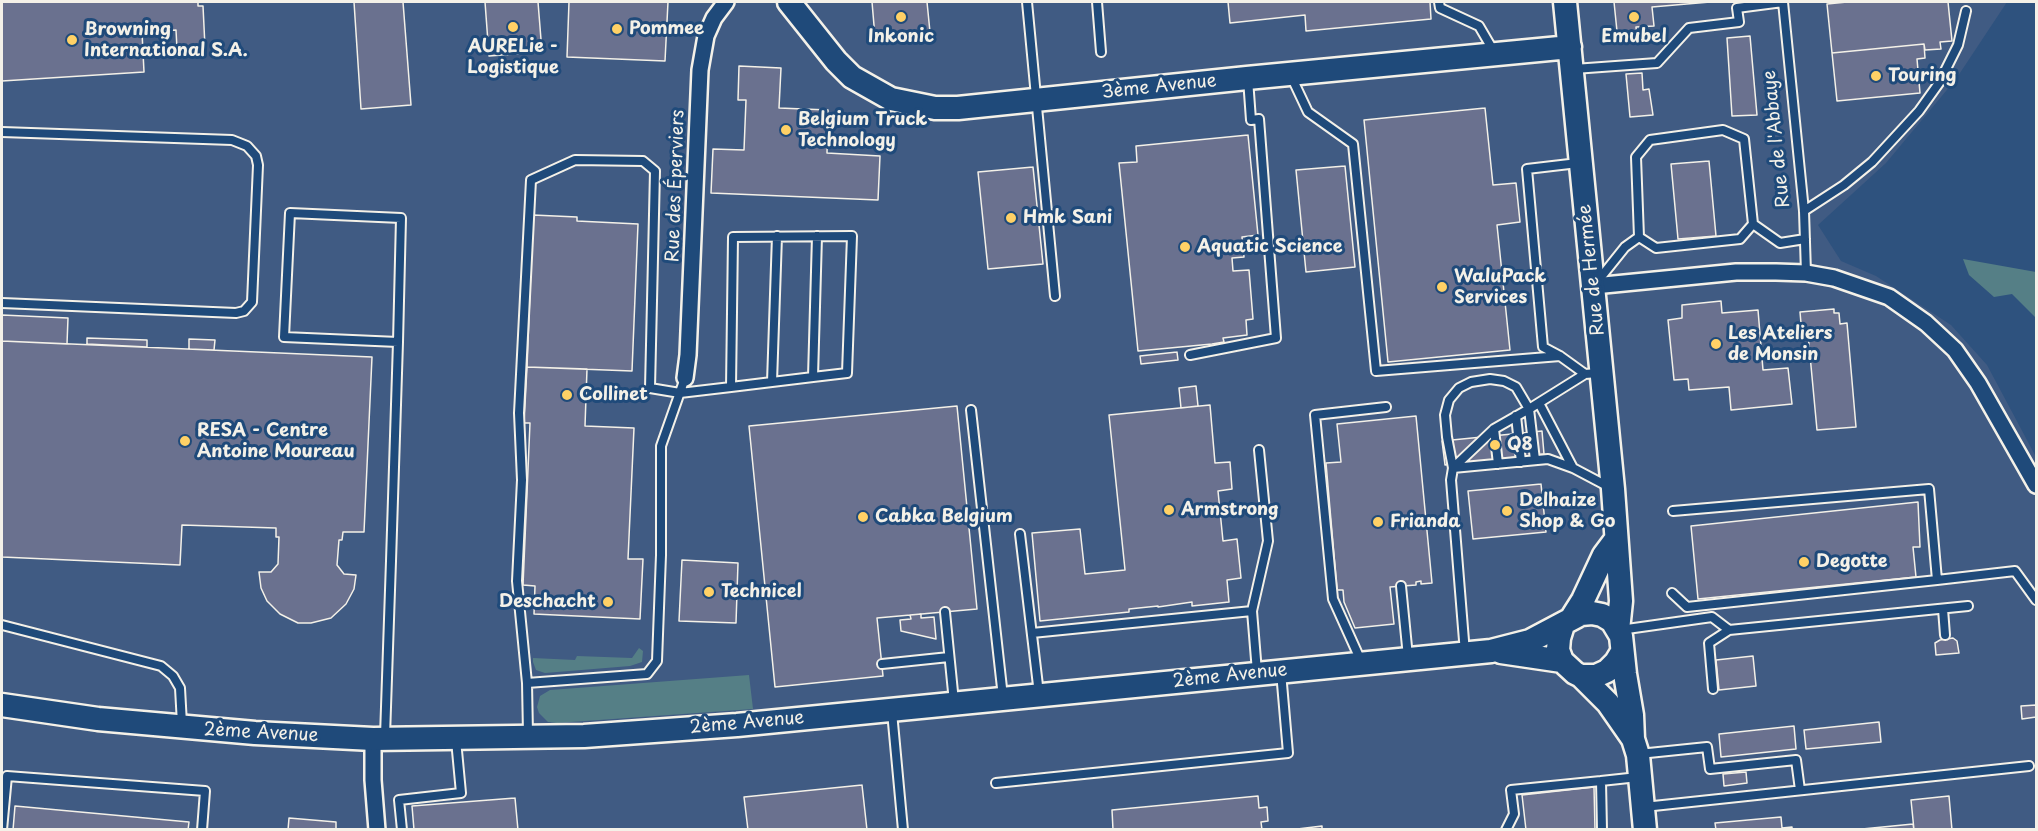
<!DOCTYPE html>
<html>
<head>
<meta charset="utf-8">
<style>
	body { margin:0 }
	#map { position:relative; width:2038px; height:831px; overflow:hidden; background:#2e527e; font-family:"Playpen Sans",sans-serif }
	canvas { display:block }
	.frame { position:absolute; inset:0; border:3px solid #f4f1e8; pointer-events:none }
</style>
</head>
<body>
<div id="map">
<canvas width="2038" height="831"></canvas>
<div class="frame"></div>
</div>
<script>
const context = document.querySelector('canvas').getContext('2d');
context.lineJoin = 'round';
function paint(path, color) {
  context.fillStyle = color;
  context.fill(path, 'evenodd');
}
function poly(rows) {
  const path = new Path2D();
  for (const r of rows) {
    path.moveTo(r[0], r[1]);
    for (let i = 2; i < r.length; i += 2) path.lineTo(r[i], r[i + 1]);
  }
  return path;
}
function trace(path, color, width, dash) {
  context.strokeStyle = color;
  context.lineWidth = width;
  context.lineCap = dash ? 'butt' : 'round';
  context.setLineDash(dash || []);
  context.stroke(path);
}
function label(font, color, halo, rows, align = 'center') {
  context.font = font + ' "Playpen Sans",sans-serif';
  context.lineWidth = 6;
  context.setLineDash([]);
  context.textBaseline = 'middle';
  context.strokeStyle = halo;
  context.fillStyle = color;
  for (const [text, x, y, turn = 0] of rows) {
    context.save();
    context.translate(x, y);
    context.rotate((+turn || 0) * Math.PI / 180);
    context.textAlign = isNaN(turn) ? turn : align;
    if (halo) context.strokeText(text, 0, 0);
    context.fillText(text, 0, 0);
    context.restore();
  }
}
paint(poly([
	[2,2,2007,2,1956,79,1886,163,1818,225,1841,261,1876,276,1951,325,1987,365,2036,457,2036,829,2,830]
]), '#405b83');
paint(poly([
	[1963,259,2036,272,2036,318,2012,294,1994,297,1969,275],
	[639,648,643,651,642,662,630,666,545,673,536,670,533,662,533,658,575,660,577,656,632,658],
	[749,675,753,709,557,723,548,722,539,713,537,707,540,696,550,690]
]), '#557f86');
const building = poly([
	[2,2,198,2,198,6,203,6,205,47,177,49,176,30,142,32,144,72,2,81,2,2],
	[354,2,403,2,411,105,361,109,354,2],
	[485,2,538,2,542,52,489,56,485,2],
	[569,2,668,2,665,61,567,57,569,2],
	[872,2,927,2,930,32,875,37,872,2],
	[1228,2,1430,2,1431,19,1306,31,1305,15,1230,23,1228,2],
	[1614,2,1710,2,1652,7,1654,26,1636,27,1637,39,1618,41,1614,2],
	[1847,2,1948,2,1952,41,1940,42,1941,49,1925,50,1924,44,1832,53,1827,4,1847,2],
	[1750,36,1757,115,1732,116,1727,38,1750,36],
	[1924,44,1925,58,1917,59,1920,93,1837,101,1832,53,1924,44],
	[739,66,781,68,779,108,828,110,827,153,880,156,878,200,711,193,713,149,744,150,746,100,738,100,739,66],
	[1642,73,1643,90,1649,89,1653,115,1630,117,1626,74,1642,73],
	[1485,108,1493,185,1516,183,1520,222,1497,225,1510,350,1388,362,1364,120,1485,108],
	[1248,135,1258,235,1242,237,1244,257,1232,258,1233,271,1249,270,1253,319,1246,320,1247,335,1223,338,1224,342,1212,344,1138,351,1119,163,1137,162,1136,146,1248,135],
	[1709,161,1716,236,1678,239,1671,164,1709,161],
	[1345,166,1355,267,1306,272,1296,170,1345,166],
	[1033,167,1043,264,988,269,978,172,1033,167],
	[533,215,577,217,577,221,638,224,632,371,527,367,533,215],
	[1721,301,1722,313,1758,310,1763,370,1788,368,1792,404,1731,410,1729,387,1689,390,1688,379,1674,380,1668,320,1682,318,1682,305,1721,301],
	[1834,309,1834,313,1839,313,1840,324,1847,323,1856,427,1817,430,1808,334,1802,335,1800,312,1834,309],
	[2,315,68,318,67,344,2,341,2,315],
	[87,338,147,340,147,347,87,344,87,338],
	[189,339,215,340,214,350,189,349,189,339],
	[2,341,372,357,364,532,343,532,342,540,339,540,337,565,344,574,356,575,354,589,346,604,331,618,311,623,298,623,280,614,267,601,261,588,259,572,271,572,278,564,279,537,276,537,276,528,182,525,180,565,2,557,2,341],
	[1177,352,1178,360,1141,364,1140,356,1177,352],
	[527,367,587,369,585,426,634,428,628,559,643,559,640,619,534,614,535,586,523,585,530,423,524,423,527,367],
	[1196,386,1198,406,1181,408,1179,388,1196,386],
	[1210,405,1215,463,1230,462,1232,489,1218,491,1223,541,1237,539,1241,578,1227,580,1229,602,1192,606,1192,602,1158,607,1158,606,1129,609,1129,612,1040,621,1032,533,1080,529,1085,574,1125,570,1109,415,1210,405],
	[957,406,977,609,877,618,883,676,775,687,749,426,957,406],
	[1416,416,1432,583,1421,584,1421,581,1416,582,1416,585,1390,587,1394,624,1355,628,1344,602,1343,590,1337,590,1326,463,1341,462,1337,424,1416,416],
	[1542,431,1544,454,1445,465,1442,441,1542,431],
	[1541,484,1546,532,1473,539,1468,491,1541,484],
	[1918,502,1920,547,1913,547,1916,577,1698,599,1691,526,1918,502],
	[682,560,738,563,736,623,679,621,682,560],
	[921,614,921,618,934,617,936,639,901,631,900,620,911,619,910,615,921,614],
	[1953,638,1957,641,1959,653,1936,655,1935,643,1940,640,1953,638],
	[1753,656,1756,686,1719,690,1716,660,1753,656],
	[2036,705,2036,717,2022,719,2021,706,2036,705],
	[1879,722,1881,742,1806,749,1804,730,1879,722],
	[1794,726,1796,749,1721,757,1719,734,1794,726],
	[1746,772,1747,783,1724,786,1723,774,1746,772],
	[862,785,867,830,748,830,744,797,862,785],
	[1594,787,1595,830,1526,830,1522,795,1594,787],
	[1258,796,1259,808,1267,807,1268,821,1261,822,1262,830,1113,830,1112,810,1258,796],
	[1949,796,1952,830,1914,830,1911,800,1949,796],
	[515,798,518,830,414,830,412,806,515,798],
	[15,806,189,822,188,830,13,830,15,806],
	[1781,817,1782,828,1792,827,1792,830,1716,830,1715,823,1781,817],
	[289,818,336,822,336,830,288,830,289,818],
	[1913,824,1914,830,1852,830,1913,824],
	[1322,826,1322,830,1289,830,1322,826]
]);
paint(building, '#6a718f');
trace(building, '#f4f1e8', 1.5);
const lane = poly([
	[1027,2,1055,296],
	[1097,2,1101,52],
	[1439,2,1440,8,1479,26,1493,50],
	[1783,2,1804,211,1806,273],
	[1574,69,1657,63,1689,28,1739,22,1737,8,1783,2],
	[1291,76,1308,112,1353,144,1376,371,1560,356],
	[2,132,232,140,247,146,256,156,258,165,252,302,244,311,236,313,2,303],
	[1578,163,1527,169,1543,347,1560,356,1585,374],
	[1804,211,1844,185,1872,162,1919,111,1939,83,1958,45,1966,11],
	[1639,237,1656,248,1740,239,1753,224],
	[1597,282,1625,247,1639,237,1636,157,1650,140,1723,130,1744,139,1753,224,1780,243,1805,239],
	[1190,355,1276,338,1259,119,1251,120,1248,79],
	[813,377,817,236],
	[772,382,777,236],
	[1539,403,1573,468],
	[971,410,1003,697],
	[1516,416,1521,462],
	[1494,429,1498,464],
	[1535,460,1529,409,1516,387,1504,381,1490,379,1471,382,1459,388,1449,400,1445,415,1447,437,1453,468,1494,429,1529,409,1585,374,1598,373],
	[1020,534,1039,694],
	[1937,580,2015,571,2036,600],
	[1401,586,1408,657],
	[1672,593,1687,607,1937,580,1929,489,1673,511],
	[1943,609,1945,635],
	[945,612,954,702],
	[2,625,161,666,173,676,180,688,182,724],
	[1620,630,1712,617,1729,630,1968,606],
	[1032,633,1252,611],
	[1465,653,1451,480,1453,468,1548,459,1573,468,1609,487],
	[1361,661,1333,599,1315,415,1386,407],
	[882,664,949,657],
	[1257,672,1252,611,1268,541,1259,450],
	[527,683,517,581,522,480,519,413,531,180,575,160,643,161,655,171,650,388,680,393,731,387,813,377,847,373,852,236,733,237,731,387],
	[1713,689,1709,643,1729,630],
	[892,712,903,830],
	[528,734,527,683,647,674,657,661,661,555,661,446,685,378],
	[385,736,391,561,398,342,401,218,290,213,284,337,398,342],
	[1639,754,1707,747,1710,769,1796,760,1800,790],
	[996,783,1288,753,1281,672],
	[1644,807,2029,766],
	[2,830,7,776,205,791,202,830],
	[402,830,399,800,461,793,456,740],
	[1506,830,1514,814,1511,790,1601,781],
	[1602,830,1601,781,1638,777]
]);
const street = poly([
	[1594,286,1736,272,1776,272,1806,273,1834,278,1889,297,1926,323,1955,350,1978,383,2036,485],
	[685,378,688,355,700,70,706,36,714,18,726,2],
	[373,739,373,780,377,830]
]);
const secondary = poly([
	[789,2,836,61,852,77,891,99,935,108,958,108,1247,78,1570,47],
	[1565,2,1613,489,1621,601,1618,630],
	[1571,619,1583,600,1604,555,1616,539],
	[1563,625,1559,638,1558,650,1562,661,1575,673,1581,676,1608,703,1633,739],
	[1501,652,1562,661],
	[1581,676,1596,676,1607,671,1616,662,1622,652],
	[2,705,98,719,255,733,373,739,584,736,737,725,1491,651,1530,641,1581,614,1592,613,1602,615,1612,621,1621,636,1625,674,1632,715,1633,739,1638,755,1645,830]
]);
trace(lane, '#f4f1e8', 12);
trace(street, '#f4f1e8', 20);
trace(secondary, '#f4f1e8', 27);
trace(lane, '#1f4a7a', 8);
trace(street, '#1f4a7a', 15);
trace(secondary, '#1f4a7a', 22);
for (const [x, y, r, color] of [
	[901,17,6,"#ffd166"],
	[1634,17,6,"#ffd166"],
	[513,27,6,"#ffd166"],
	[617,29,6,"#ffd166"],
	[72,40,6,"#ffd166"],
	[1876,76,6,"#ffd166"],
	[786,130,6,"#ffd166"],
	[1011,218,6,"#ffd166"],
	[1185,247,6,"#ffd166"],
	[1442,287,6,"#ffd166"],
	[1716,344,6,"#ffd166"],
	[567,395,6,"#ffd166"],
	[185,441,6,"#ffd166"],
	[1495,445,6,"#ffd166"],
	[1169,510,6,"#ffd166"],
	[1507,511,6,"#ffd166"],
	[863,517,6,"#ffd166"],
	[1378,522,6,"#ffd166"],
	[1804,562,6,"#ffd166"],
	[709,592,6,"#ffd166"],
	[608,602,6,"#ffd166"]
]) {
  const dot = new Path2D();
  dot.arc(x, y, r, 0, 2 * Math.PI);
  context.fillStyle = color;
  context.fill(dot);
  trace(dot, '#1f4a7a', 2);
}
label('bold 18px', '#f4f1e8', '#1f4a7a', [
	["Pommee",629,29],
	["Browning",84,30],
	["International S.A.",84,51],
	["Inkonic",901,37,"center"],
	["Emubel",1634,37,"center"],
	["AURELie -",513,47,"center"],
	["Logistique",513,68,"center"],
	["Touring",1888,76],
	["Belgium Truck",798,120],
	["Technology",798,141],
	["Hmk Sani",1023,218],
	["Aquatic Science",1197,247],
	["WaluPack",1454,277],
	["Services",1454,298],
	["Les Ateliers",1728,334],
	["de Monsin",1728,355],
	["Collinet",579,395],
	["RESA - Centre",197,431],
	["Antoine Moureau",197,452],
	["Q8",1507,445],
	["Delhaize",1519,501],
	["Shop & Go",1519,522],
	["Armstrong",1181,510],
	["Cabka Belgium",875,517],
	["Frianda",1390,522],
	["Degotte",1816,562],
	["Technicel",721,592],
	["Deschacht",596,602,"right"]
], 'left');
label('18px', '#f4f1e8', '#1f4a7a', [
	["3ème Avenue",1159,87,-6],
	["Rue de l'Abbaye",1777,139,-96],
	["Rue des Éperviers",676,186,-88],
	["Rue de Hermée",1592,270,-96],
	["2ème Avenue",1230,676,-6],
	["2ème Avenue",747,723,-5],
	["2ème Avenue",261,733,3]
]);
</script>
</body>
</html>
